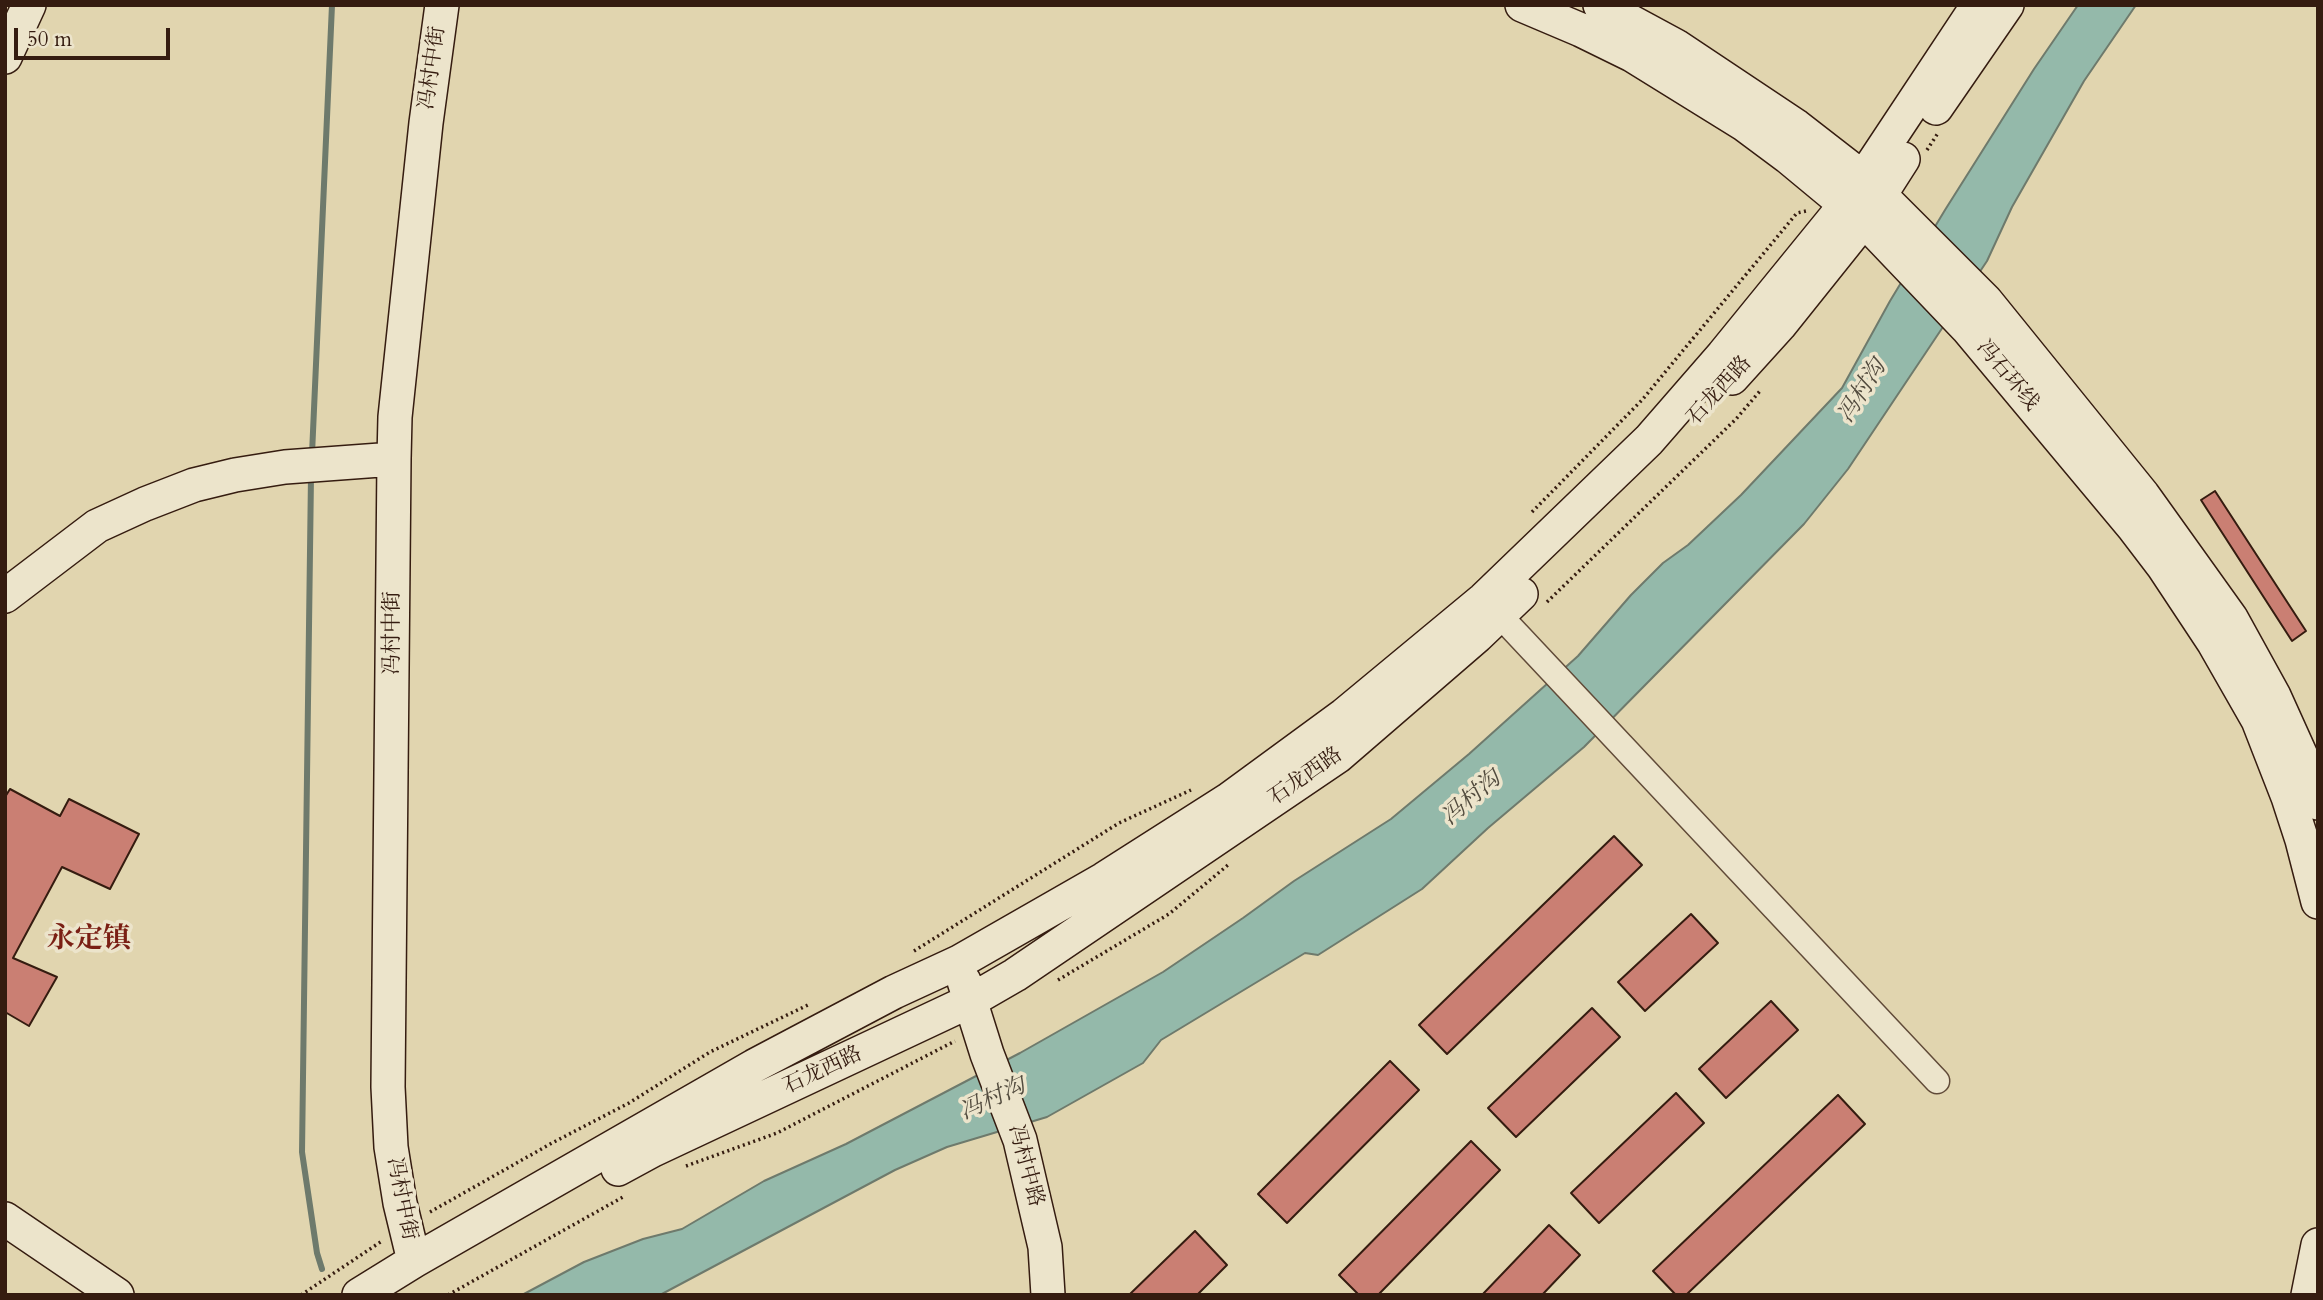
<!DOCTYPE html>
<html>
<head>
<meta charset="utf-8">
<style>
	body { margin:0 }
	#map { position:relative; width:2323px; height:1300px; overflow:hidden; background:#e1d5af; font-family:Cardo,serif }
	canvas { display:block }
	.frame { position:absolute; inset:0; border:7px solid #351c10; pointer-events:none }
	.scale { position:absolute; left:14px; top:28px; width:156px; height:32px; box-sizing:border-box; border:4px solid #351c10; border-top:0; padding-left:9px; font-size:21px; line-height:24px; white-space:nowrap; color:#351c10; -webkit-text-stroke:5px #ece4cb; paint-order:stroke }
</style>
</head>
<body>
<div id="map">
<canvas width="2323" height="1300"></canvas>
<div class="frame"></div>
<div class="scale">50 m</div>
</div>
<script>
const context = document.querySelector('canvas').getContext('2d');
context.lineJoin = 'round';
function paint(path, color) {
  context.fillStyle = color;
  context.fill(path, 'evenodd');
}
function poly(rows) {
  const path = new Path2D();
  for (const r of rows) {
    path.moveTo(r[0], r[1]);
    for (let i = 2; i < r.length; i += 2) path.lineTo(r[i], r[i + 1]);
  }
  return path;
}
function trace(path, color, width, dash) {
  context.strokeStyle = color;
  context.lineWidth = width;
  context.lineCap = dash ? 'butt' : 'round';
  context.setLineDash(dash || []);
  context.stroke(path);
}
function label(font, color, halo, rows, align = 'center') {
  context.font = font + ' Cardo,"Noto Serif SC",serif';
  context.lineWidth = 7;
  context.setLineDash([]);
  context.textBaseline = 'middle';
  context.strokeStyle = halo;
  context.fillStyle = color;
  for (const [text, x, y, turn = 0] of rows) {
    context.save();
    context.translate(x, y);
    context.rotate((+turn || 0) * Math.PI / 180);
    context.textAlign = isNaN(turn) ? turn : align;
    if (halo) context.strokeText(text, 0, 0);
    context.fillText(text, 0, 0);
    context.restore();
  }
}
const water = poly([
	[2078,5,2136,5,2084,81,2012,207,1987,261,1848,469,1804,524,1584,747,1488,828,1422,889,1318,955,1305,953,1161,1040,1143,1063,1047,1117,947,1147,895,1170,660,1295,522,1295,584,1262,643,1239,682,1229,764,1181,846,1144,1020,1053,1163,972,1243,918,1294,881,1391,819,1469,754,1578,656,1631,595,1663,563,1688,545,1741,495,1842,388,1890,301,1945,210,2034,69,2078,5]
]);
paint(water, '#94b9aa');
trace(water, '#6e7a6c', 2);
trace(poly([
	[312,454,332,5],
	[311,476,302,1152,317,1253,322,1269]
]), '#6e7a6c', 6);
const building = poly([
	[2215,491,2306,631,2292,641,2201,500,2215,491],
	[10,789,60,816,69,799,139,834,110,889,62,867,13,958,57,977,29,1026,5,1012,5,797,10,789],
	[1614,836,1642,865,1447,1054,1419,1025,1614,836],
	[1691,914,1718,943,1645,1011,1618,982,1691,914],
	[1771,1001,1798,1030,1726,1098,1699,1069,1771,1001],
	[1592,1008,1620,1037,1516,1137,1488,1108,1592,1008],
	[1390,1061,1419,1090,1287,1223,1258,1194,1390,1061],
	[1676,1093,1704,1123,1599,1223,1571,1193,1676,1093],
	[1838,1095,1865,1124,1686,1295,1676,1295,1653,1271,1838,1095],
	[1471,1141,1500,1170,1378,1295,1359,1295,1339,1275,1471,1141],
	[1549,1225,1580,1255,1542,1295,1482,1295,1549,1225],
	[1195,1231,1227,1265,1197,1295,1129,1295,1195,1231]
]);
paint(building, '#ca7f73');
trace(building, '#351c10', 2);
const street = poly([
	[1489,604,1937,1081]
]);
const secondary = poly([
	[1522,5,1581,30,1632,55,1745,125,1788,157,1864,220,1967,328,2134,528,2163,566,2214,643,2258,720,2288,797,2302,840,2318,902],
	[1600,5,1676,46,1796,126,1863,178,1986,301,2143,495,2231,618,2274,696,2302,758,2318,803],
	[5,57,29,5],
	[1936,108,2007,5],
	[1732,378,1780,325,1864,220,1903,159],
	[5,596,97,526,145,504,194,485,235,475,285,467,394,459],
	[964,981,987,1054,1020,1140,1045,1247,1048,1295],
	[618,1169,653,1150,970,1001,1015,975,1338,756,1477,636,1521,594],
	[5,1219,117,1295],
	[414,1261,400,1203,391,1147,388,1087,394,459,395,417,426,123,442,5],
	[359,1295,414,1261,754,1066,894,992,959,962,1104,879,1228,800,1344,715,1484,599,1649,440,1723,355,1846,204,1978,5],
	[2308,1295,2318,1245]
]);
trace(street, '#604a38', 27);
trace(secondary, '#351c10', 36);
trace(poly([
	[1927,150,1938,133],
	[1532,512,1642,400,1797,213,1806,211],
	[1547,602,1736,419,1760,391],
	[914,951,1119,823,1191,790],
	[1058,980,1169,914,1228,865],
	[686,1166,777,1133,955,1041],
	[430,1212,552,1143,629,1103,710,1052,810,1004],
	[301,1295,382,1241],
	[448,1295,623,1197]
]), '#351c10', 3.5, [2, 3.5]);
trace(street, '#ece4cb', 24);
trace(secondary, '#ece4cb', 33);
label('21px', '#351c10', '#ece4cb', [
	["冯村中街",433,68,-82],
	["冯石环线",2007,376,50],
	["石龙西路",1720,391,-48],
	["冯村中街",393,633,-90],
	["石龙西路",1306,777,-35],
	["石龙西路",823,1071,-25],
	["冯村中路",1025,1166,75],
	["冯村中街",401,1199,79]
]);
label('italic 23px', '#524b3e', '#ece4cb', [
	["冯村沟",1863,392,-58],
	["冯村沟",1472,799,-41],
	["冯村沟",993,1100,-25]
]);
label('bold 28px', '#7a1f14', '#ece4cb', [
	["永定镇",89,941]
]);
</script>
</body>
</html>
